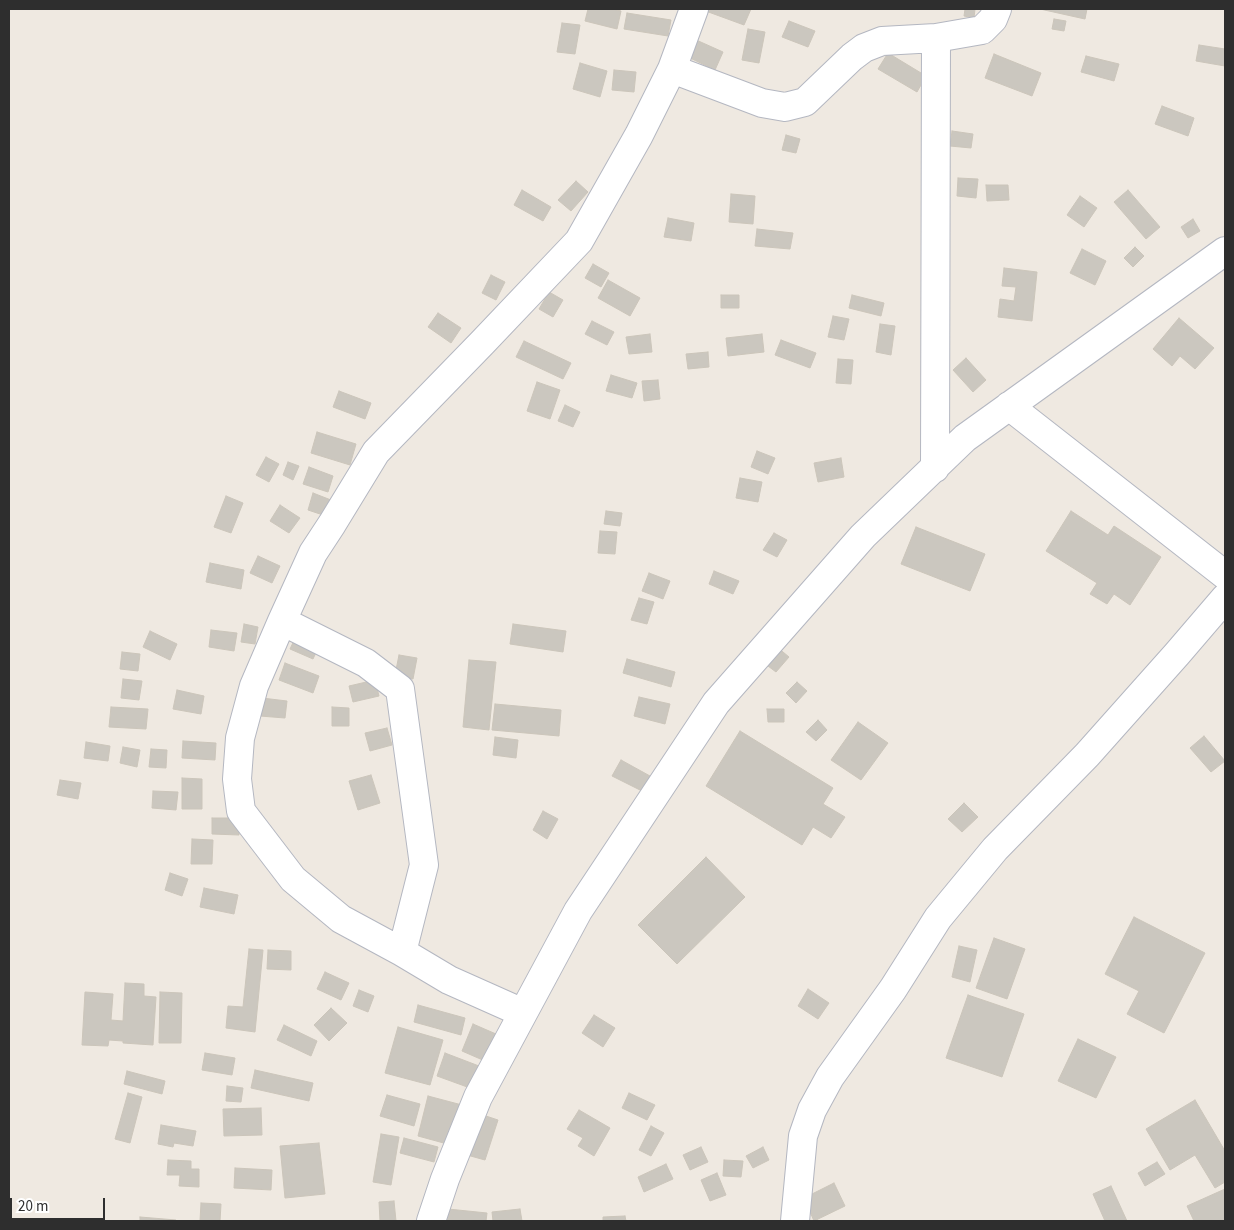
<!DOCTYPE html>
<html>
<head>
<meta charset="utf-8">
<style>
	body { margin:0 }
	#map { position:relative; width:1234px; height:1230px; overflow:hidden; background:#efe9e1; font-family:"Source Sans 3",sans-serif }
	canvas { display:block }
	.frame { position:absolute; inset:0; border:10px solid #2e2e2e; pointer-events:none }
	.scale { position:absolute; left:10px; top:1198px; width:95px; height:22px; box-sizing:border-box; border:2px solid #2e2e2e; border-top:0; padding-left:6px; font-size:15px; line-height:18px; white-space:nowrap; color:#2e2e2e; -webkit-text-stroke:4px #fff; paint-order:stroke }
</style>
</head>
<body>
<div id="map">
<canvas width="1234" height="1230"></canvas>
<div class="frame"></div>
<div class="scale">20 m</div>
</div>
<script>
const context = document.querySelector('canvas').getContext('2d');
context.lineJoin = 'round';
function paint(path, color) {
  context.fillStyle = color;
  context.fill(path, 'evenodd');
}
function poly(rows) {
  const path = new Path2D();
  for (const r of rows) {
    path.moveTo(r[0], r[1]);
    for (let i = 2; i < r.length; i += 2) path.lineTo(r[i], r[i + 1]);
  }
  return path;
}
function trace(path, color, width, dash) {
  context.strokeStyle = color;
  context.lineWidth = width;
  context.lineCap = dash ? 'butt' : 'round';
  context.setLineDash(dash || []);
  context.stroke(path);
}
const building = poly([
	[588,9,613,9,621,11,617,29,585,21,588,9],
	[703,9,751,9,744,25,703,10,703,9],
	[965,9,975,9,974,18,964,16,965,9],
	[1040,9,1087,9,1085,19,1040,9],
	[627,13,671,20,668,36,624,29,627,13],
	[1054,19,1066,21,1064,31,1052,29,1054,19],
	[789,21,815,31,808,47,782,37,789,21],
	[562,23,580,25,575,54,557,52,562,23],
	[748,29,765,32,759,63,742,60,748,29],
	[694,39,723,52,715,70,686,56,694,39],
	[1199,45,1225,49,1225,66,1196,61,1199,45],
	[888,53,926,76,917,92,878,69,888,53],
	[994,54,1041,73,1032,96,985,78,994,54],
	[1086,56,1119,64,1114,81,1081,72,1086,56],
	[580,63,607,71,600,97,573,89,580,63],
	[614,70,636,72,634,92,612,90,614,70],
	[1162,106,1194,118,1188,136,1155,124,1162,106],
	[952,131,973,134,971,148,950,146,952,131],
	[786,135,800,139,796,153,782,150,786,135],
	[958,178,978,179,976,198,957,196,958,178],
	[576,181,588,192,571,211,558,200,576,181],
	[986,185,1008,185,1009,200,987,201,986,185],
	[522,190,551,207,543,221,514,205,522,190],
	[1128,190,1160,227,1146,239,1114,202,1128,190],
	[731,194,755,196,753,224,729,222,731,194],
	[1080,196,1097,208,1084,227,1067,215,1080,196],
	[668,218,694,223,691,241,664,237,668,218],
	[1193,219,1200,231,1188,238,1181,227,1193,219],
	[757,229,793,233,790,249,755,246,757,229],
	[1135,247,1144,256,1133,267,1124,258,1135,247],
	[1082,249,1106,261,1095,285,1070,273,1082,249],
	[593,264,609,273,601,287,585,278,593,264],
	[1004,268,1037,272,1032,321,998,317,1000,299,1014,301,1016,287,1002,286,1004,268],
	[491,275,505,282,496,300,482,293,491,275],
	[608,280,640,298,630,316,598,298,608,280],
	[549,292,563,300,553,317,539,309,549,292],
	[721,295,739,295,739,308,721,308,721,295],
	[852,295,884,303,881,316,849,308,852,295],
	[438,313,461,328,451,343,428,327,438,313],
	[833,316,849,319,844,340,828,337,833,316],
	[1179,318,1214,348,1195,369,1180,356,1172,366,1153,349,1179,318],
	[592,321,614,332,607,345,585,334,592,321],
	[880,324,895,326,891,355,876,352,880,324],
	[650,334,652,352,629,354,626,337,650,334],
	[762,334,764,352,728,356,726,338,762,334],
	[781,340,816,353,810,368,775,355,781,340],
	[524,341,571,363,563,379,516,357,524,341],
	[708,352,709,367,688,369,686,354,708,352],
	[966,358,986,380,973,392,953,370,966,358],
	[838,359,853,360,851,384,836,383,838,359],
	[611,375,637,383,632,398,606,391,611,375],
	[658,380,660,399,644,401,642,381,658,380],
	[537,382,560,390,550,419,527,411,537,382],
	[339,391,371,403,365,419,333,407,339,391],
	[565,405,580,412,573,427,558,421,565,405],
	[317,432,356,444,350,465,311,453,317,432],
	[757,451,775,458,768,474,751,467,757,451],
	[266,457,279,464,269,482,256,475,266,457],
	[841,458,844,477,818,482,814,463,841,458],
	[288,462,299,466,293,480,283,475,288,462],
	[309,467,333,476,328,492,303,484,309,467],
	[740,478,762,482,758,502,736,498,740,478],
	[313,493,331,500,326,516,308,510,313,493],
	[226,496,243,503,231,533,214,527,226,496],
	[280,505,300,518,289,533,270,521,280,505],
	[606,511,622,513,620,526,604,524,606,511],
	[1071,511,1108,535,1114,526,1161,557,1130,605,1114,594,1107,604,1090,594,1097,583,1046,551,1071,511],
	[916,527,985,554,970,591,901,564,916,527],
	[600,531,617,532,615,554,598,553,600,531],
	[774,533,787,540,777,557,763,550,774,533],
	[258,556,280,566,272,583,250,573,258,556],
	[210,563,244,570,241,589,206,582,210,563],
	[714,571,739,581,733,594,709,584,714,571],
	[649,573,670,581,663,599,642,591,649,573],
	[639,598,654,602,647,624,631,620,639,598],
	[244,624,258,627,255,644,241,642,244,624],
	[513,624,566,631,563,652,510,644,513,624],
	[211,630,237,633,234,651,209,647,211,630],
	[150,631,177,644,170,660,143,647,150,631],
	[297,634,320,644,313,659,290,649,297,634],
	[777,647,789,657,776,672,764,663,777,647],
	[122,652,140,654,138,671,120,669,122,652],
	[399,655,417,658,413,679,395,675,399,655],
	[627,659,675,672,671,687,623,673,627,659],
	[469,660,496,662,489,730,463,727,469,660],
	[285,663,319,676,313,693,279,680,285,663],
	[123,679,142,681,139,700,121,698,123,679],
	[375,680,379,696,353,702,349,686,375,680],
	[797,682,807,691,796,703,786,693,797,682],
	[177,690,204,696,201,714,173,709,177,690],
	[639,697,670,704,665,724,634,716,639,697],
	[262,698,287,701,285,718,260,716,262,698],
	[495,704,561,710,559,736,492,730,495,704],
	[111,707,148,709,146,729,109,727,111,707],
	[332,707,349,708,349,726,332,726,332,707],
	[767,709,784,709,784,722,768,722,767,709],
	[818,720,827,730,816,741,806,732,818,720],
	[858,722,888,743,861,780,831,760,858,722],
	[387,728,392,745,370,751,365,733,387,728],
	[740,731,833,788,823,804,845,817,831,838,813,827,802,845,706,786,740,731],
	[1204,736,1225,761,1211,772,1190,748,1204,736],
	[495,737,518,740,516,758,493,755,495,737],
	[183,741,216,743,215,760,182,758,183,741],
	[86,742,110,746,108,761,84,758,86,742],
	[123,747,140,750,137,767,120,763,123,747],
	[151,749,167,750,166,768,149,767,151,749],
	[621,760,650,776,642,791,612,776,621,760],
	[371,775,380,803,358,810,349,781,371,775],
	[182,778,202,779,202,809,182,809,182,778],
	[60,780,81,783,78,799,57,795,60,780],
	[153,791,178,792,176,810,152,808,153,791],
	[964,803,978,817,962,832,948,819,964,803],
	[543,811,558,819,547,839,533,830,543,811],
	[212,818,239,818,239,835,212,834,212,818],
	[192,839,213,840,212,864,191,864,192,839],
	[706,857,745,897,677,964,638,925,706,857],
	[170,873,188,879,182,896,165,890,170,873],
	[204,888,238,895,234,914,200,907,204,888],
	[1134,917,1205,953,1164,1033,1127,1014,1139,991,1105,974,1134,917],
	[994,938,1025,949,1007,999,976,988,994,938],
	[959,946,977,950,970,982,952,977,959,946],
	[249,949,263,950,255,1032,226,1028,228,1006,243,1007,249,949],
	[268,950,291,951,291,970,267,969,268,950],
	[325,972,349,983,341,1000,317,989,325,972],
	[125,983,144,984,144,996,156,997,153,1045,123,1043,123,1041,109,1040,108,1046,82,1045,85,992,113,994,111,1020,123,1021,125,983],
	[808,989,829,1003,818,1019,798,1006,808,989],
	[359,990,374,996,368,1012,353,1006,359,990],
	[160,992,182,993,181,1043,159,1043,160,992],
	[968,995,1024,1014,1002,1077,946,1058,968,995],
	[418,1005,465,1018,461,1035,414,1022,418,1005],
	[331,1008,347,1023,329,1041,314,1025,331,1008],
	[594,1015,615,1028,603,1047,582,1033,594,1015],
	[473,1024,496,1034,485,1061,462,1051,473,1024],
	[284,1025,317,1041,311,1056,277,1040,284,1025],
	[398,1027,443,1040,430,1085,385,1073,398,1027],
	[1078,1039,1116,1057,1096,1098,1058,1081,1078,1039],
	[205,1053,235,1058,232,1075,202,1070,205,1053],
	[445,1053,479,1066,470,1088,437,1076,445,1053],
	[255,1070,313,1083,309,1101,251,1088,255,1070],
	[127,1071,165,1081,162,1094,124,1084,127,1071],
	[227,1086,243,1088,241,1102,226,1101,227,1086],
	[128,1093,142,1097,130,1143,115,1139,128,1093],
	[629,1093,655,1105,647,1120,622,1108,629,1093],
	[387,1095,420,1104,414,1126,380,1116,387,1095],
	[428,1096,462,1105,451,1145,418,1136,428,1096],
	[1195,1100,1225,1151,1225,1182,1215,1188,1195,1155,1170,1170,1146,1129,1195,1100],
	[261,1108,262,1135,224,1136,223,1109,261,1108],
	[579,1110,610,1128,594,1156,578,1146,583,1138,567,1129,579,1110],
	[480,1114,498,1120,485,1160,467,1155,480,1114],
	[161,1125,196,1131,193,1146,174,1143,173,1147,158,1144,161,1125],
	[651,1126,664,1133,651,1156,639,1150,651,1126],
	[381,1134,399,1137,391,1185,373,1182,381,1134],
	[404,1138,438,1147,434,1162,400,1153,404,1138],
	[319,1143,325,1194,285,1198,280,1146,319,1143],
	[701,1147,708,1162,690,1170,683,1155,701,1147],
	[763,1147,769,1160,753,1168,746,1156,763,1147],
	[168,1160,191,1161,191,1169,199,1169,199,1187,179,1186,180,1175,167,1175,168,1160],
	[724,1160,743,1161,741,1177,723,1176,724,1160],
	[1157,1162,1165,1174,1145,1186,1138,1173,1157,1162],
	[666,1164,673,1179,644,1192,638,1177,666,1164],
	[235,1168,272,1170,271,1190,234,1188,235,1168],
	[717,1173,726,1195,710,1201,701,1180,717,1173],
	[834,1183,845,1206,814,1221,804,1198,834,1183],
	[1111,1186,1127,1221,1105,1221,1093,1194,1111,1186],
	[1225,1189,1225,1221,1194,1221,1187,1206,1225,1189],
	[394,1201,396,1221,380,1221,379,1202,394,1201],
	[201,1203,221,1204,220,1221,200,1221,201,1203],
	[448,1209,487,1213,486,1221,447,1221,448,1209],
	[520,1209,522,1221,493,1221,492,1212,520,1209],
	[625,1216,626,1221,603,1221,603,1217,625,1216],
	[140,1217,176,1220,176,1221,140,1221,140,1217]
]);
paint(building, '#cbc7bf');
trace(building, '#cbc5ba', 1);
const minor = poly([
	[672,69,762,103,785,107,805,102,852,57,864,48,882,41,936,38,982,30,993,19,997,9],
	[1009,406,1225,575],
	[935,468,936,38],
	[282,621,254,686,240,738,237,779,241,811,293,879,341,919,402,952],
	[523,1013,449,980,402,952,424,865,400,689,366,663,282,621,313,553,332,524,376,452,482,343,579,241,639,135,672,69,694,9],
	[431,1221,445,1179,478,1097,578,911,716,703,863,536,965,438,1225,251],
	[795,1221,803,1136,812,1110,830,1077,893,989,938,918,995,849,1087,755,1177,654,1225,598]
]);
trace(minor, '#b4b7c1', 30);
trace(minor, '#fff', 28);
</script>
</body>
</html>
